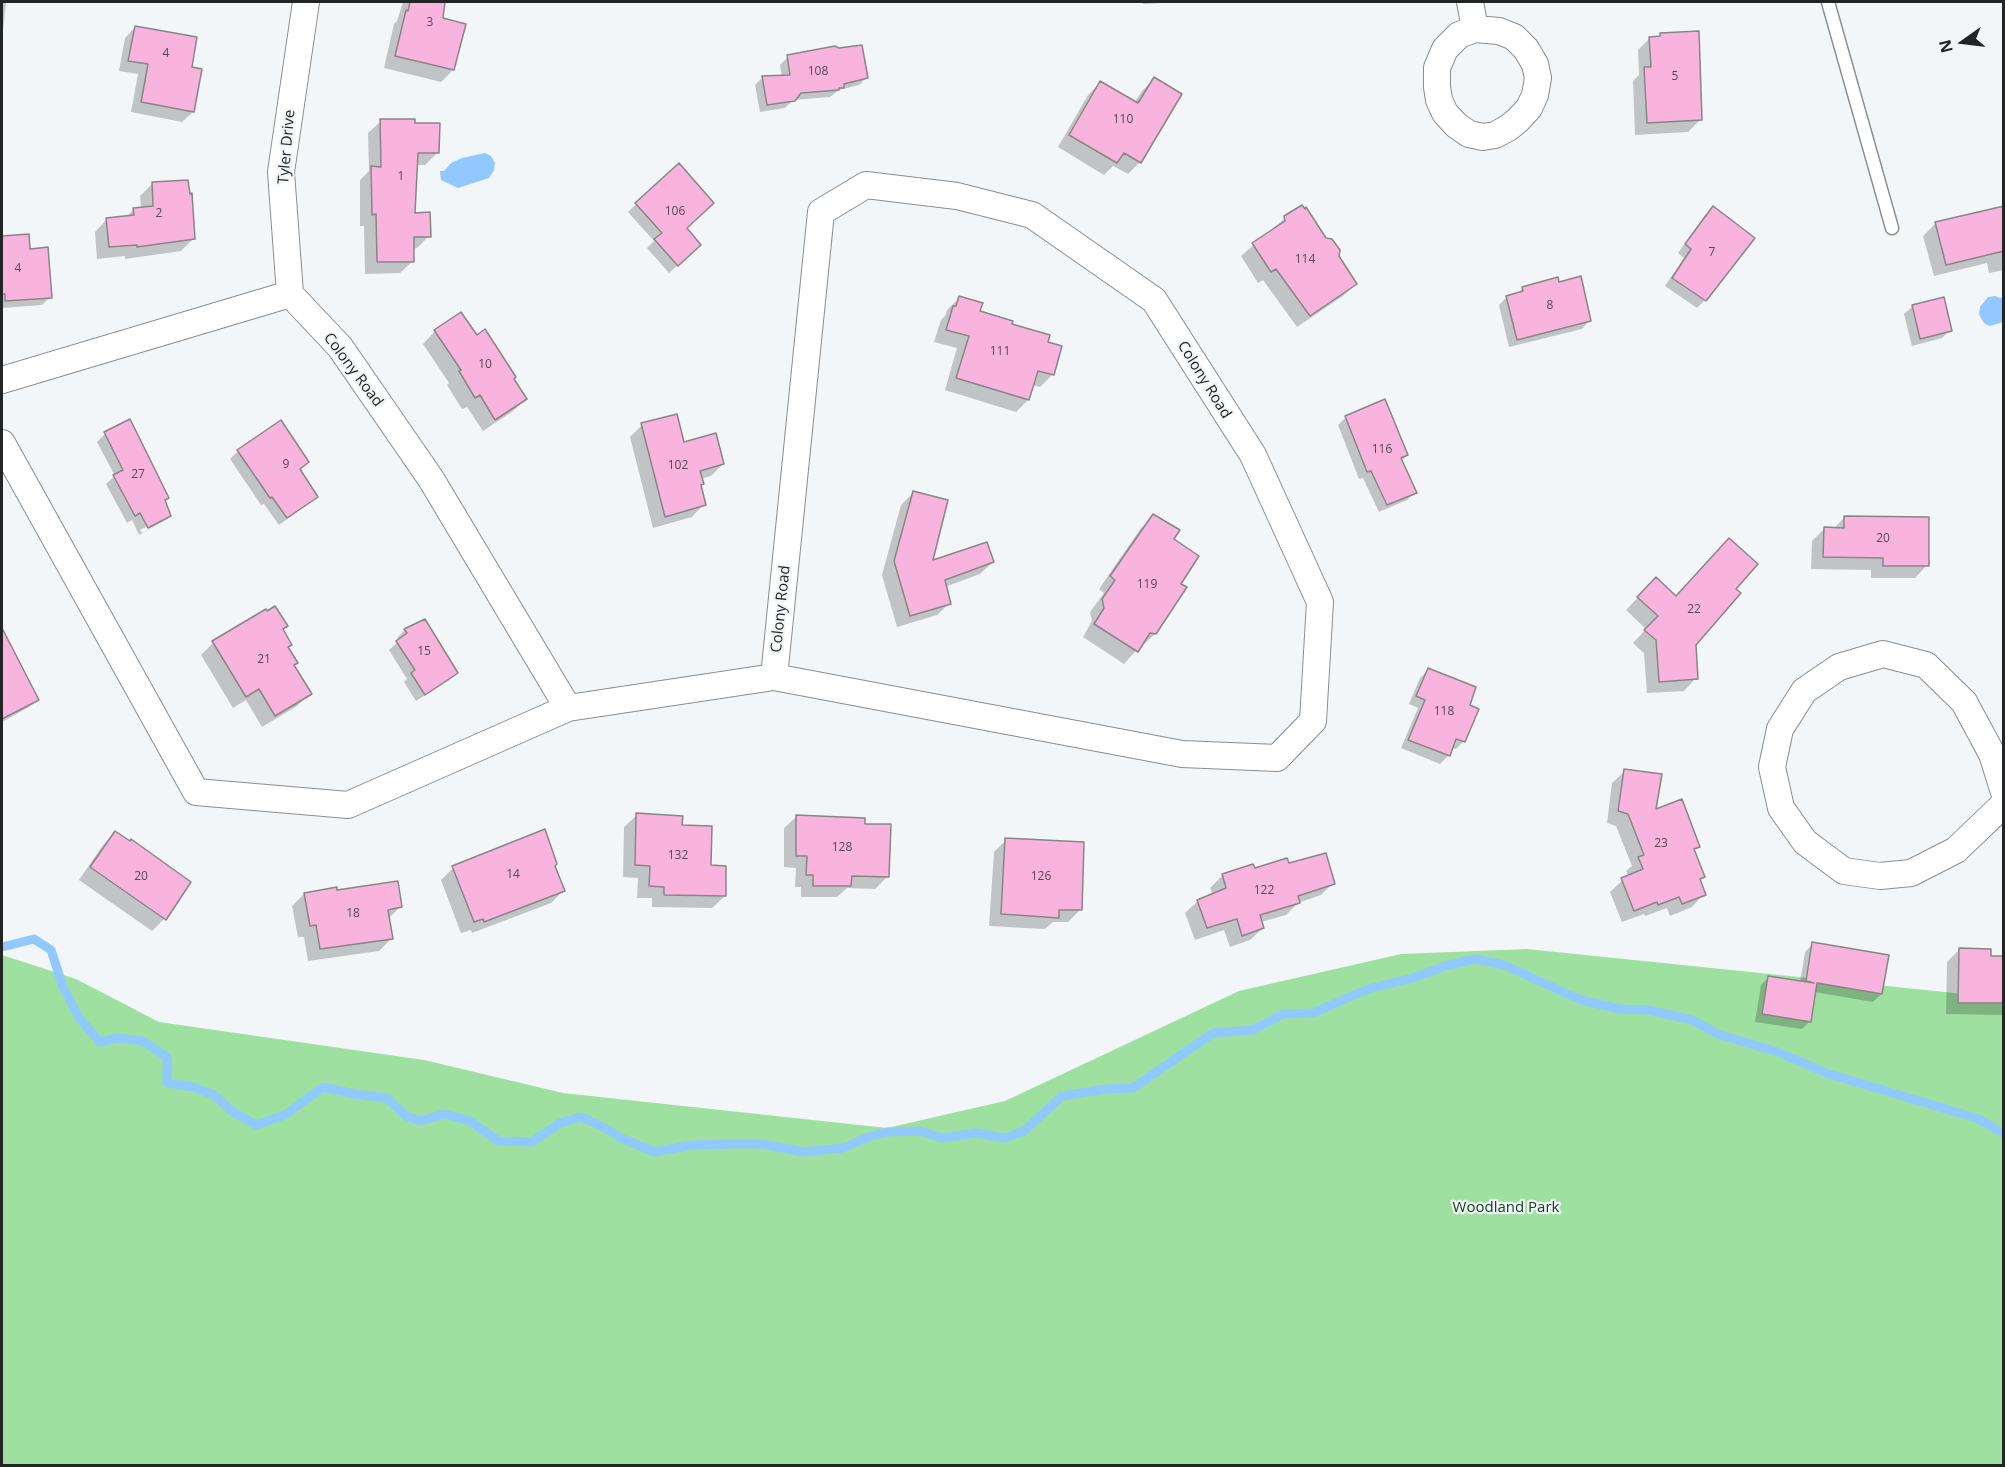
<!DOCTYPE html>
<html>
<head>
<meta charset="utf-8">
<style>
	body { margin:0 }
	#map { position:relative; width:2005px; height:1467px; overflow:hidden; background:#f2f6f8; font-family:"Open Sans",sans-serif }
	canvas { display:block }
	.frame { position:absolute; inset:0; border:3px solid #232425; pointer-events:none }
	.north { position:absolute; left:1933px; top:12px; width:60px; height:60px; -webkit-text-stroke:4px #f2f6f8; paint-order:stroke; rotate:256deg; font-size:16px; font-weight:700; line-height:24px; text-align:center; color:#232425 }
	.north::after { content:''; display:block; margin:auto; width:21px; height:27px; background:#232425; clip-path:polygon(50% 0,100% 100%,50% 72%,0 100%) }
</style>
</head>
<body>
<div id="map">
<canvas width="2005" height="1467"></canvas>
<div class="frame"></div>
<div class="north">N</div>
</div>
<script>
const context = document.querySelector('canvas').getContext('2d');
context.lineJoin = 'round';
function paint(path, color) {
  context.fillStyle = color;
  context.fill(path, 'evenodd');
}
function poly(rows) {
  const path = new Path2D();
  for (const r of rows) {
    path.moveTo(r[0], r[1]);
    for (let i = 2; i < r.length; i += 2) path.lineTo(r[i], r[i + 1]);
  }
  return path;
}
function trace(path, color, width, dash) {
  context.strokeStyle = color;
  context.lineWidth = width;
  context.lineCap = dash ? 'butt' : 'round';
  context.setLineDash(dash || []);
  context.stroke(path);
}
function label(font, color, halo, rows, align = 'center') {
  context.font = font + ' "Open Sans",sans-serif';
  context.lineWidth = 4.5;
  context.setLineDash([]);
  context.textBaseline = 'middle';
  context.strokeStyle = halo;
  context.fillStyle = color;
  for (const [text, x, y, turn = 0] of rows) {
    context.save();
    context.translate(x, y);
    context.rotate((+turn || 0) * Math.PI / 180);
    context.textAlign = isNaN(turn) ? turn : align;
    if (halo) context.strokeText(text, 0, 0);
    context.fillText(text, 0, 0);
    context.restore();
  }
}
paint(poly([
	[1527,949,2003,998,2003,1465,2,1466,2,955,76,979,159,1022,424,1060,563,1093,887,1128,1005,1101,1239,991,1401,954]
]), '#9ee0a0');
paint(poly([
	[485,153,491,156,495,163,494,170,489,178,458,188,441,180,440,171,444,171,451,163,462,158],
	[1995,296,2000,298,2003,297,2003,322,1990,326,1985,324,1982,320,1979,314,1980,307,1988,297]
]), '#91c9fe');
paint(poly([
	[2,2,6,2,2,41],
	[403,2,445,2,441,19,453,70,441,82,384,68,394,24,397,21],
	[1143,2,1181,2,1143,4],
	[135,27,190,68,193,112,182,122,131,112,138,74,119,71,125,38],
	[1661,34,1700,120,1688,132,1635,135,1633,81,1639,75,1638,50,1650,38,1657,38],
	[788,57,867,77,859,85,839,90,830,97,793,100,785,108,760,112,755,85,763,77,782,77,780,65],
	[1154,79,1140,162,1128,174,1113,166,1104,175,1058,147,1088,95,1100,83,1134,103,1142,91],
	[381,121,413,125,438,152,425,165,416,165,414,214,429,236,417,248,412,249,413,261,400,273,365,274,364,226,360,226,360,180,369,171,368,133],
	[152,184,193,239,181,251,125,259,125,256,97,259,95,232,107,219,126,218,134,209,141,209,140,196],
	[636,204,685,228,691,253,669,273,647,248,654,241,628,212],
	[2004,207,2004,270,1989,273,1987,263,1934,276,1923,236,1936,223],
	[1713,208,1705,300,1697,308,1665,286,1684,258,1678,253,1705,215],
	[1285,218,1337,256,1355,284,1343,296,1297,327,1263,280,1258,283,1241,256],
	[28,235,29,250,50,297,42,305,2,308,2,237],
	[1523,288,1590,320,1582,329,1509,347,1499,305,1507,297,1517,294],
	[959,298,979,312,1046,343,1060,347,1052,375,1040,387,1032,385,1028,400,1016,412,945,390,957,348,934,342,941,320,945,316,947,310],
	[1913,306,1950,330,1942,338,1912,346,1904,314],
	[461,314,526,399,513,411,483,431,467,407,462,409,447,385,449,383,423,344,435,331],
	[1346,417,1407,455,1401,461,1415,492,1407,500,1379,512,1363,478,1359,479,1338,425],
	[129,421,169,515,161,523,139,535,132,520,127,523,106,484,115,476,97,442,105,434],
	[162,519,162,522,142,533,140,530],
	[642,425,723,464,711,476,701,479,699,486,704,504,692,517,653,528,630,437],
	[238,451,307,462,299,470,316,496,308,504,279,525,264,504,261,505,230,459],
	[913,493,931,562,993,562,980,574,945,587,950,603,937,615,897,627,882,575,901,505],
	[1153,516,1172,540,1178,585,1155,634,1142,646,1140,646,1124,664,1083,637,1092,621,1090,612,1104,593,1099,589,1141,528],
	[1845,517,1927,565,1915,578,1871,578,1871,570,1811,569,1812,541,1824,529,1833,529],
	[1734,589,1694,644,1696,678,1684,691,1647,693,1644,653,1633,643,1646,629,1626,610,1644,591,1676,597],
	[265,611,281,630,293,666,310,693,297,706,262,727,246,700,233,708,201,655,213,643],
	[405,630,456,673,448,681,416,701,404,682,407,679,389,650,399,641,397,638],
	[2,645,11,664,37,699,29,707,2,722],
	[1428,670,1468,706,1464,741,1456,749,1451,748,1448,756,1440,764,1401,748,1418,708,1409,704,1420,678],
	[1625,771,1654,811,1698,846,1693,851,1703,876,1699,880,1704,894,1692,907,1670,916,1667,908,1645,916,1644,914,1622,922,1610,892,1628,875,1626,871,1632,866,1616,826,1607,823,1612,783],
	[637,815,709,867,725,896,712,908,652,907,652,898,637,898,638,878,623,877,624,827],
	[797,816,863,826,888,876,875,889,847,888,837,897,801,897,801,887,795,887,796,868,784,867,784,828],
	[115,833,189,883,164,919,152,931,79,880,103,845],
	[1006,840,1080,910,1068,922,1053,922,1045,929,989,926,994,852],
	[1288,865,1333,883,1321,895,1298,903,1286,915,1261,922,1263,928,1250,940,1230,947,1224,930,1195,940,1185,913,1198,901,1213,895,1210,888,1223,875],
	[553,866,563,891,551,903,472,933,471,930,461,933,441,880,453,868],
	[336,892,400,907,388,919,391,939,379,951,308,961,304,937,298,937,292,906,304,894],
	[1813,944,1881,994,1873,1002,1814,992,1810,1021,1802,1029,1755,1022,1761,985,1769,977,1800,982,1805,952],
	[1959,950,1989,958,2004,958,2004,1015,1946,1014,1947,962]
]), '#0003');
trace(poly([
	[2,947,34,939,51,950,63,987,79,1018,100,1042,117,1038,143,1041,167,1057,167,1083,193,1087,214,1095,233,1112,256,1125,285,1115,323,1087,354,1094,387,1098,406,1116,421,1121,444,1114,470,1121,498,1141,532,1142,560,1123,581,1117,603,1127,623,1139,655,1152,691,1145,729,1144,763,1144,803,1152,843,1148,868,1137,887,1132,920,1131,942,1138,976,1133,1005,1138,1024,1131,1062,1096,1105,1089,1133,1088,1213,1033,1253,1030,1283,1014,1313,1013,1368,989,1416,977,1445,966,1475,959,1504,965,1581,1000,1620,1009,1648,1010,1692,1020,1720,1035,1778,1052,1826,1073,1979,1119,2004,1134]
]), '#91c9fe', 9);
const building = poly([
	[410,2,445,2,443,18,466,24,454,70,395,56,406,10,408,11,410,2],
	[135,26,197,37,192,67,202,69,194,112,141,102,148,64,128,61,135,26],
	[1699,31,1702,120,1647,123,1644,67,1651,67,1649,37,1660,36,1660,33,1699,31],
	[862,45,868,78,844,84,844,88,839,88,839,90,801,93,795,101,767,105,762,76,790,75,787,55,835,46,839,48,862,45],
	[1154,77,1182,94,1141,163,1124,153,1117,163,1069,135,1100,81,1138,103,1154,77],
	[380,119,415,119,415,123,440,123,439,153,418,153,415,213,430,212,431,237,414,237,414,262,377,262,376,214,372,215,371,166,381,167,380,119],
	[679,163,714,203,687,228,701,245,678,266,654,239,662,233,635,203,679,163],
	[188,180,190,194,192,193,195,239,137,247,137,245,109,247,106,218,134,215,133,208,153,206,152,182,188,180],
	[1302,205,1305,209,1306,207,1326,238,1332,239,1340,250,1339,256,1357,284,1310,316,1276,269,1271,272,1252,243,1285,221,1284,216,1302,205],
	[1713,206,1755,238,1706,301,1672,278,1691,249,1685,244,1713,206],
	[2004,206,2004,251,1946,265,1935,222,2004,206],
	[29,234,30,249,48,247,52,298,5,301,5,294,2,294,2,236,29,234],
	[1581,276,1591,321,1517,340,1506,296,1523,291,1522,287,1558,277,1559,282,1581,276],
	[959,296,983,303,980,311,1013,321,1012,324,1050,335,1048,342,1062,346,1054,375,1038,371,1029,400,956,378,969,336,946,330,953,306,956,306,959,296],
	[1944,297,1952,331,1920,339,1912,305,1944,297],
	[461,312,477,335,485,329,516,377,514,379,527,399,495,420,480,395,475,398,459,371,461,370,434,330,461,312],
	[1385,399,1408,455,1401,458,1417,493,1387,505,1371,471,1367,472,1345,416,1385,399],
	[677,414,684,442,716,433,724,464,700,471,704,484,701,485,706,505,665,517,641,423,677,414],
	[130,419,169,498,165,500,171,516,148,528,140,513,135,516,113,475,123,470,104,432,130,419],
	[281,420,309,462,300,469,318,497,287,518,272,497,270,498,237,450,281,420],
	[913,491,948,500,933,560,987,542,994,562,945,580,951,604,910,616,894,561,913,491],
	[1153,514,1180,530,1174,539,1199,556,1181,584,1187,587,1156,634,1150,633,1138,652,1094,624,1104,608,1102,599,1115,580,1110,576,1153,514],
	[1844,516,1929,517,1929,566,1883,566,1883,558,1823,557,1824,527,1844,528,1844,516],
	[1729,538,1758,564,1736,589,1741,593,1696,645,1698,679,1659,682,1656,640,1644,630,1658,616,1637,597,1656,577,1676,596,1729,538],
	[275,606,288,626,283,629,292,645,288,647,298,663,294,665,312,694,275,716,259,689,246,697,212,641,266,609,267,611,275,606],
	[425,619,458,673,425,695,411,673,415,670,396,641,407,633,404,629,425,619],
	[2,628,39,700,2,719,2,628],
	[1428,668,1476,687,1470,705,1479,709,1465,742,1456,739,1450,756,1408,740,1425,700,1416,696,1428,668],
	[1624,769,1662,774,1656,809,1682,799,1700,847,1694,849,1705,877,1700,879,1706,895,1682,904,1679,897,1658,905,1657,902,1634,911,1621,878,1643,869,1638,857,1644,855,1628,814,1618,811,1624,769],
	[636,813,683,816,682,825,712,826,711,865,726,866,726,896,664,895,664,887,649,886,650,866,635,865,636,813],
	[796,815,865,818,865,824,891,824,889,877,852,876,851,886,813,886,813,875,806,875,807,856,796,856,796,815],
	[545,829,557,864,555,866,565,891,484,922,483,919,474,922,452,866,545,829],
	[115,831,130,841,131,839,191,882,166,920,90,867,115,831],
	[1005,838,1084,842,1082,910,1059,910,1059,918,1001,914,1005,838],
	[1326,853,1335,884,1298,896,1300,903,1260,915,1264,928,1242,936,1237,919,1207,928,1197,900,1226,888,1222,874,1253,864,1255,868,1287,858,1289,863,1326,853],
	[398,881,402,907,388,910,393,939,320,949,316,925,310,926,304,893,337,887,337,890,398,881],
	[1812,942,1889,955,1882,994,1817,983,1811,1022,1762,1014,1768,976,1814,983,1806,981,1812,942],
	[1959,948,1991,949,1991,956,2004,956,2004,1003,1958,1003,1959,948]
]);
paint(building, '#f9b4dd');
trace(building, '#888587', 1.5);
const lane = poly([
	[1828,2,1892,228]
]);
const street = poly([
	[1470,2,1475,29],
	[1475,29,1499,31,1514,37,1526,49,1535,64,1538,78,1535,95,1529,108,1518,120,1508,128,1495,135,1483,137,1469,134,1456,125,1445,113,1439,100,1437,87,1437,68,1445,49,1459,35,1475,29],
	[866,185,957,196,1032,215,1154,300,1253,455,1320,602,1313,721,1277,758,1182,754,774,677,821,212,866,185],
	[290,294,340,347,431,479,568,708],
	[290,294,281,172,306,2],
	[2,380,290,294],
	[2,443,196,792,348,805,568,708,774,677],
	[2004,792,1992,754,1964,702,1926,665,1883,654,1839,667,1804,691,1780,729,1772,767,1781,808,1805,842,1844,871,1880,876,1911,873,1956,850,2004,804]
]);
trace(lane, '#8a8d8f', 15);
trace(street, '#8a8d8f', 28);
trace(lane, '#fff', 12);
trace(street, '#fff', 26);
label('12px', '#584853', null, [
	["3",430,23],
	["4",166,54],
	["108",818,72],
	["5",1675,77],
	["110",1123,120],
	["1",401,177],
	["106",675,212],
	["2",159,214],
	["7",1712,253],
	["114",1305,260],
	["4",18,269],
	["8",1550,306],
	["111",1000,352],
	["10",485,365],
	["116",1382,450],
	["9",286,465],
	["102",678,466],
	["27",138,475],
	["20",1883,539],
	["119",1147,585],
	["22",1694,610],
	["15",424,652],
	["21",264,660],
	["118",1444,712],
	["23",1661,844],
	["128",842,848],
	["132",678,856],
	["14",513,875],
	["20",141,877],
	["126",1041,877],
	["122",1264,891],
	["18",353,914]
]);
label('15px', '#232425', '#f2f6f8', [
	["Tyler Drive",287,147,-85],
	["Colony Road",353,370,53],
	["Colony Road",1204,380,58],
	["Colony Road",781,609,-84]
]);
label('15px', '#104216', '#f2f6f8', [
	["Woodland Park",1506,1208]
]);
</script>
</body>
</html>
